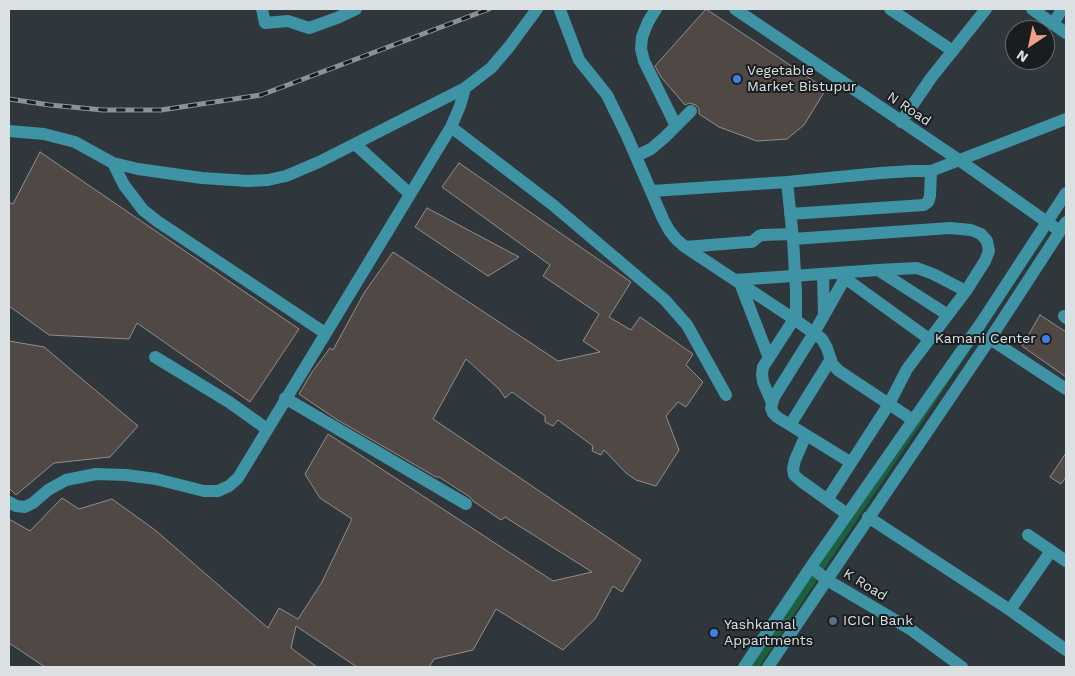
<!DOCTYPE html>
<html>
<head>
<meta charset="utf-8">
<style>
	body { margin:0 }
	#map { position:relative; width:1075px; height:676px; overflow:hidden; background:#2f363c; font-family:"Work Sans",sans-serif }
	canvas { display:block }
	.frame { position:absolute; inset:0; border:10px solid #dbe0e3; pointer-events:none }
	.north { position:absolute; left:1005px; top:20px; width:50px; height:50px; box-sizing:border-box; background:#1a1d20; border:1px solid #676b6e; border-radius:50%; rotate:214deg; font-size:14px; font-weight:700; line-height:20px; text-align:center; color:#dbe0e3 }
	.north::after { content:''; display:block; margin:auto; width:18px; height:22px; background:#f49e87; clip-path:polygon(50% 0,100% 100%,50% 72%,0 100%) }
</style>
</head>
<body>
<div id="map">
<canvas width="1075" height="676"></canvas>
<div class="frame"></div>
<div class="north">N</div>
</div>
<script>
const context = document.querySelector('canvas').getContext('2d');
context.lineJoin = 'round';
function paint(path, color) {
  context.fillStyle = color;
  context.fill(path, 'evenodd');
}
function poly(rows) {
  const path = new Path2D();
  for (const r of rows) {
    path.moveTo(r[0], r[1]);
    for (let i = 2; i < r.length; i += 2) path.lineTo(r[i], r[i + 1]);
  }
  return path;
}
function trace(path, color, width, dash) {
  context.strokeStyle = color;
  context.lineWidth = width;
  context.lineCap = dash ? 'butt' : 'round';
  context.setLineDash(dash || []);
  context.stroke(path);
}
function label(font, color, halo, rows, align = 'center') {
  context.font = font + ' "Work Sans",sans-serif';
  context.lineWidth = 4;
  context.setLineDash([]);
  context.textBaseline = 'middle';
  context.strokeStyle = halo;
  context.fillStyle = color;
  for (const [text, x, y, turn = 0] of rows) {
    context.save();
    context.translate(x, y);
    context.rotate((+turn || 0) * Math.PI / 180);
    context.textAlign = isNaN(turn) ? turn : align;
    if (halo) context.strokeText(text, 0, 0);
    context.fillText(text, 0, 0);
    context.restore();
  }
}
paint(poly([
	[1044,229,1048,233,759,667,750,667]
]), '#1b603f');
const building = poly([
	[706,9,826,89,804,125,787,139,757,141,719,127,699,114,699,109,696,105,689,103,685,105,661,77,655,66,706,9],
	[40,152,299,329,250,402,137,323,129,339,49,335,9,306,9,202,13,204,40,152],
	[459,163,631,282,609,317,631,330,640,317,693,354,686,365,703,382,686,407,678,402,666,416,679,450,656,486,636,480,626,473,604,450,601,455,592,451,593,446,558,420,553,426,545,422,545,416,512,392,505,398,499,389,466,359,433,419,641,560,622,592,613,586,595,619,563,650,496,609,473,650,434,659,429,667,357,667,296,626,291,648,317,667,45,667,9,643,9,519,30,531,62,498,79,509,112,499,155,530,268,628,279,608,298,619,322,582,352,519,320,498,305,474,328,434,553,581,592,572,505,517,501,520,473,501,470,497,439,477,436,477,336,419,299,394,312,372,330,348,333,350,364,293,393,252,558,361,600,352,583,341,599,314,543,276,550,265,442,187,459,163],
	[427,208,519,257,488,276,415,227,427,208],
	[1040,315,1066,332,1066,377,1022,346,1040,315],
	[9,341,44,347,138,426,110,457,54,463,16,495,9,488,9,341],
	[1066,453,1066,477,1061,484,1050,477,1066,453]
]);
paint(building, '#504844');
trace(building, '#978d89', 1);
trace(poly([
	[262,9,265,23,288,21,309,28,337,18,356,9],
	[656,9,648,22,642,37,641,49,644,61,676,126],
	[735,9,959,160,1054,227],
	[890,9,953,51],
	[1032,9,1066,33],
	[560,10,579,60,607,95,627,136,663,219,669,230,676,239,685,247,794,319,822,339,827,348,832,364,839,371,913,420],
	[1053,24,1062,9],
	[901,122,931,78,986,9],
	[451,127,553,205,665,300,687,325,726,395],
	[9,131,44,134,75,142,113,163,138,169,202,178,248,181,268,180,286,176,319,162,465,88,491,68,509,47,537,9],
	[355,144,410,194],
	[636,156,651,149,665,137,691,111],
	[113,163,124,185,143,210,157,221,325,333],
	[787,182,793,239,796,291,796,321],
	[652,191,787,182,880,173,912,171,931,171,1066,119],
	[790,214,924,205,928,202,930,196,931,171],
	[793,239,950,228,971,230,981,234,987,241,989,251,985,261,966,291,907,369,889,404,827,500],
	[685,247,748,242,752,242,759,236,762,235,792,234],
	[878,270,948,315],
	[838,273,929,339],
	[823,274,824,315],
	[845,278,814,333,774,397,771,408,773,413,777,417,850,462],
	[735,280,878,270,917,268,933,274,966,291],
	[740,283,769,358],
	[1064,316,1066,318],
	[990,339,1066,389],
	[155,357,229,402,267,429],
	[285,398,466,504],
	[772,403,763,382,762,374,763,367,794,319],
	[790,425,831,359],
	[806,435,795,460,793,469,794,475,801,481,847,514],
	[9,502,16,506,25,507,33,503,48,490,66,480,96,474,126,475,156,479,204,491,218,491,229,486,238,478,451,127,460,106,465,88],
	[868,517,1010,610,1066,650],
	[1028,535,1066,561],
	[811,567,827,580,910,629,962,667],
	[1010,610,1051,551],
	[744,667,812,565,981,323,1066,193],
	[768,667,990,339,1066,222]
]), '#3e93a4', 12);
const rail = poly([
	[9,99,50,105,103,110,161,110,261,95,489,9]
]);
trace(rail, '#8c9296', 5);
trace(rail, '#1a1d20', 3, [9]);
for (const [x, y, r, color] of [
	[737,79,5,"#3f7fe0"],
	[1046,339,5,"#3f7fe0"],
	[833,621,5,"#5c6f8a"],
	[714,633,5,"#3f7fe0"]
]) {
  const dot = new Path2D();
  dot.arc(x, y, r, 0, 2 * Math.PI);
  context.fillStyle = color;
  context.fill(dot);
  trace(dot, '#1a1d20', 2);
}
label('14px', '#dbe0e3', '#1a1d20', [
	["Vegetable",747,71],
	["Market Bistupur",747,87],
	["Kamani Center",1036,339,"right"],
	["ICICI Bank",843,621],
	["Yashkamal",724,625],
	["Appartments",724,641]
], 'left');
label('14px', '#dbe0e3', '#1a1d20', [
	["N Road",909,109,34],
	["K Road",865,585,31]
]);
</script>
</body>
</html>
